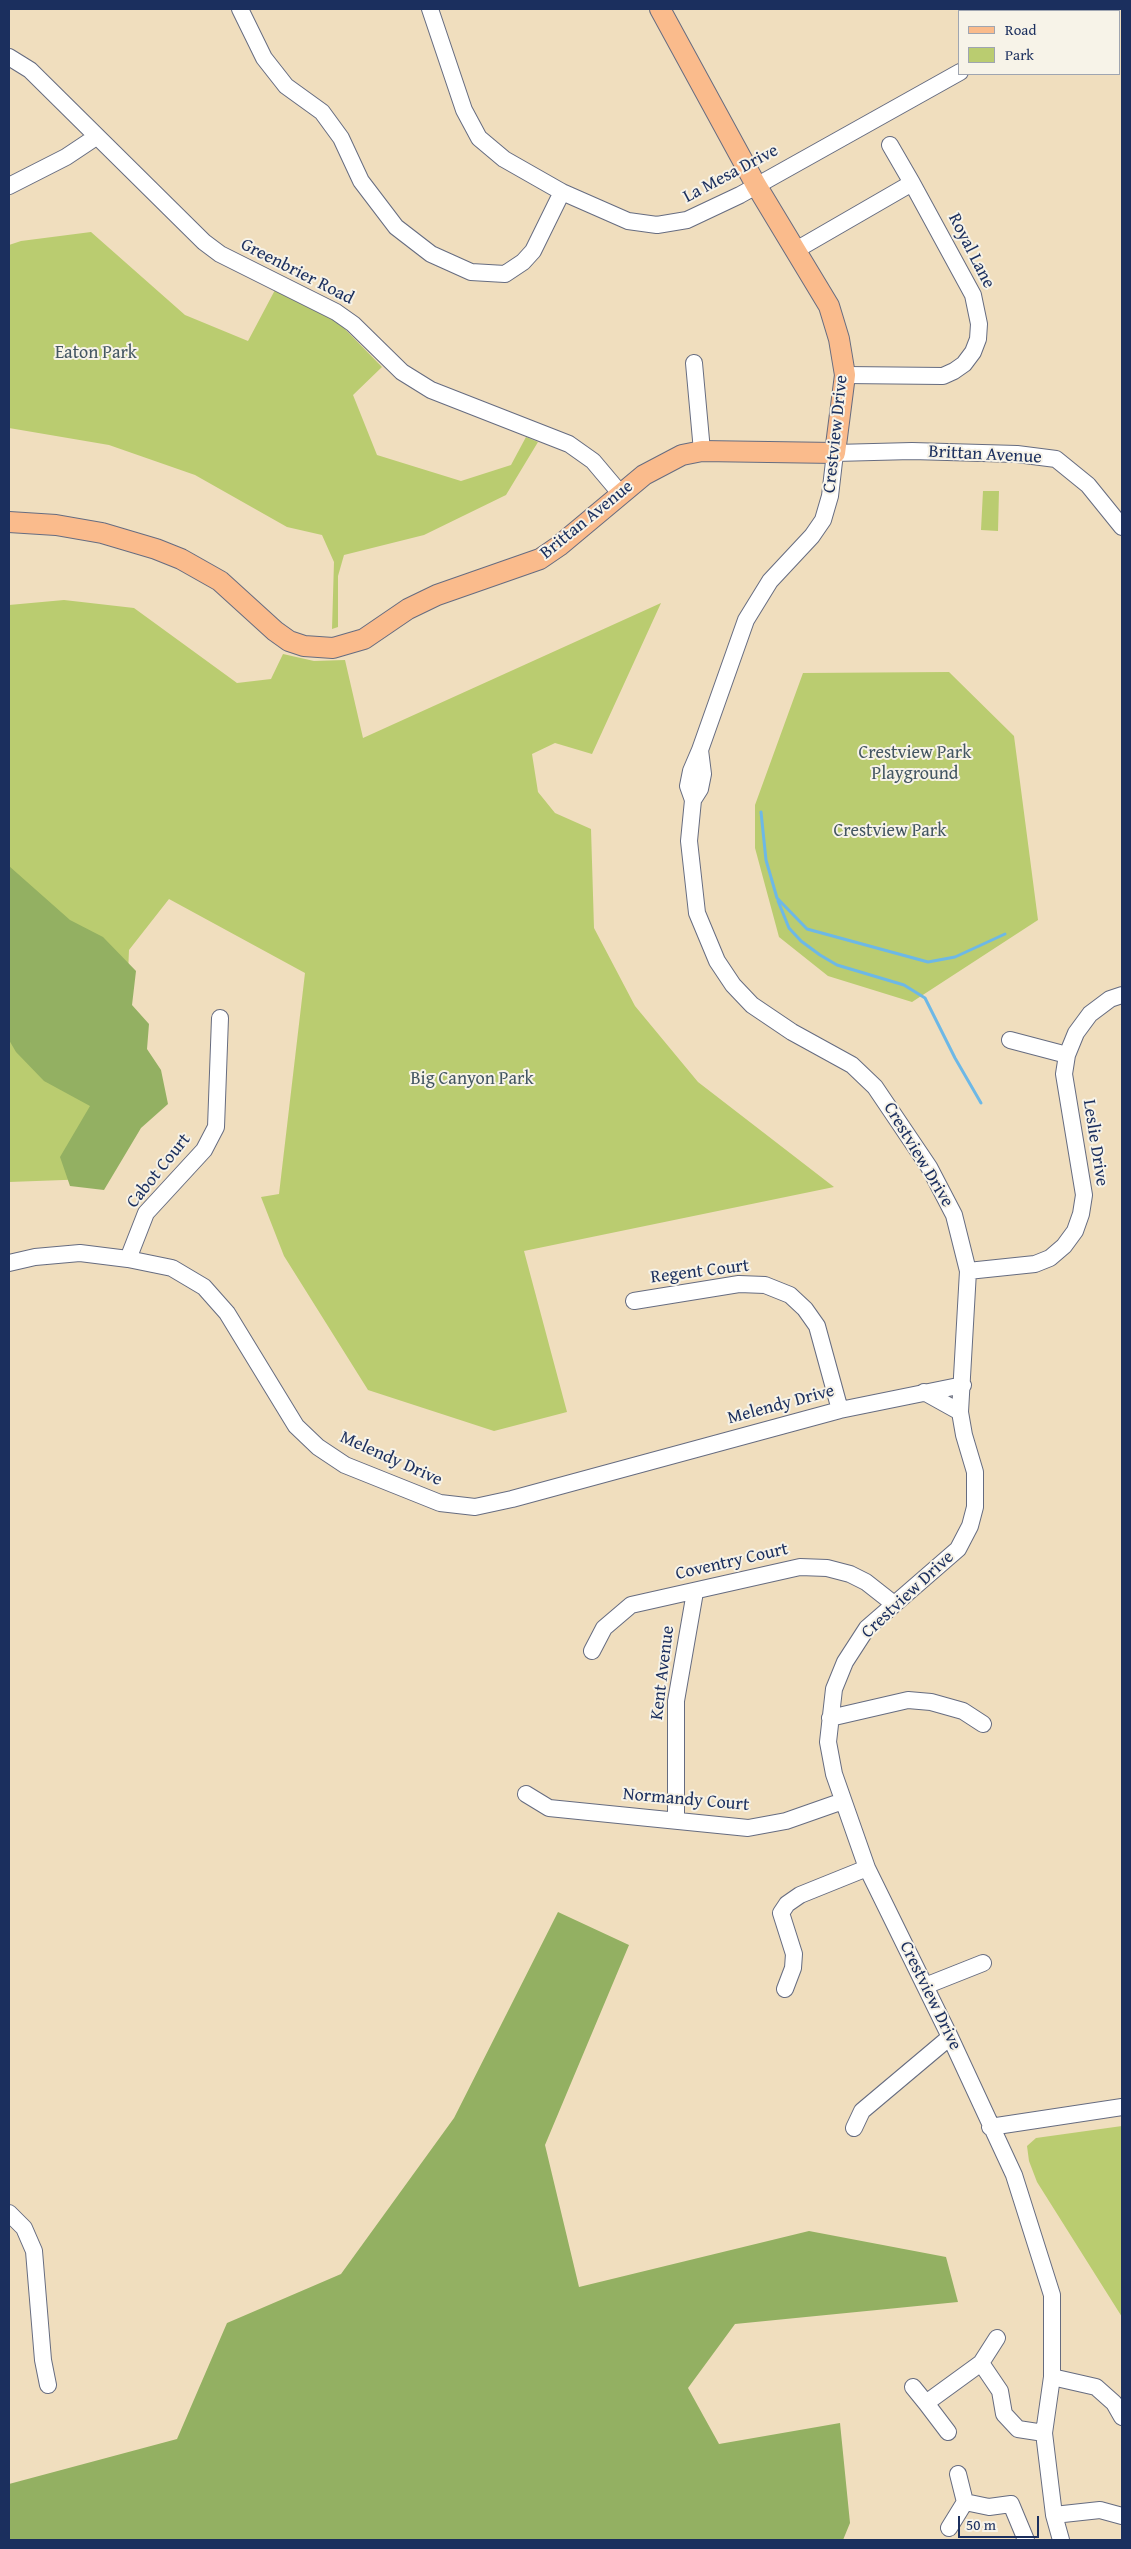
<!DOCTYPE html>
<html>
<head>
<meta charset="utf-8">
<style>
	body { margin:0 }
	#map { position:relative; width:1131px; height:2549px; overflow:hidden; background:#f0debe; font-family:"Gentium Book Plus",serif }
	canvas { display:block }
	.frame { position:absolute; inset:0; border:10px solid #1b2f5e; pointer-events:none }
	.legend { position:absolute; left:958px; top:10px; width:162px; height:65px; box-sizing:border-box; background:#f7f3e8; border:1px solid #9fa5b1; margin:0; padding:6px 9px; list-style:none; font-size:15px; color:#1b2f5e }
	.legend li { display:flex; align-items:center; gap:10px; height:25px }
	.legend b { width:25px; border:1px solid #9fa5b1 }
	.scale { position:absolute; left:958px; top:2516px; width:81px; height:22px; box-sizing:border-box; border:2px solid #1b2f5e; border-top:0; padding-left:6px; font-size:15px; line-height:18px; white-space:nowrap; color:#1b2f5e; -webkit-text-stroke:4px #f7f3e8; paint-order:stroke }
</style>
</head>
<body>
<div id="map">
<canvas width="1131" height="2549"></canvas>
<div class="frame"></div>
<ul class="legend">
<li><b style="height:6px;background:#fabb8c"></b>Road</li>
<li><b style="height:14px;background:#bacc70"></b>Park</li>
</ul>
<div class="scale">50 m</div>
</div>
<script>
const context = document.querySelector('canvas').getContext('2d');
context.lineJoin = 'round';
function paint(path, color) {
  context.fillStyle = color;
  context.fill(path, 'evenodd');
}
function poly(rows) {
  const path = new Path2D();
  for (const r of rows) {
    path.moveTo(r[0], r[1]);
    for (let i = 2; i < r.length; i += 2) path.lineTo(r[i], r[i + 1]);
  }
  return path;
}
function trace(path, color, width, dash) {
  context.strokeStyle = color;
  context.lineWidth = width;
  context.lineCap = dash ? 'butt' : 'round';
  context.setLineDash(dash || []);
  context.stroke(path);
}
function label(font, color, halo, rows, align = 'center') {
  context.font = font + ' "Gentium Book Plus",serif';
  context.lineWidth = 4;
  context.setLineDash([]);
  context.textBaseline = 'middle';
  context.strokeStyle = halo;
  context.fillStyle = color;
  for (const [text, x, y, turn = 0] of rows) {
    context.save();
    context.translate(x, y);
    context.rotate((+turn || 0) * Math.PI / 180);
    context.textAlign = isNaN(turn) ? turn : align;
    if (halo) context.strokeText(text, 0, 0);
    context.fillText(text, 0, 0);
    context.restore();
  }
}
paint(poly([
	[91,232,185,315,248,341,275,290,337,321,382,367,353,395,377,455,461,481,511,465,526,437,538,442,506,495,424,535,344,555,338,576,338,627,332,629,334,562,322,535,287,527,195,475,109,445,9,428,9,245,21,241],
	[983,491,999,491,998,531,981,530],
	[64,600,134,608,237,683,271,679,283,654,314,661,345,660,363,738,661,603,592,754,555,743,532,754,538,792,555,813,591,829,594,928,635,1006,698,1082,834,1187,524,1251,567,1412,494,1431,368,1390,284,1256,261,1197,279,1194,305,973,169,899,129,950,124,1069,91,1179,9,1182,9,605],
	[949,672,1014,736,1038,920,912,1002,828,976,779,937,755,848,755,805,803,673],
	[1122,2126,1122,2317,1037,2182,1029,2161,1027,2146,1036,2138]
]), '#bacc70');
paint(poly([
	[9,866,70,920,103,937,136,971,132,1005,149,1024,147,1049,161,1070,168,1104,141,1128,104,1190,70,1186,60,1157,90,1106,44,1081,16,1052,9,1040],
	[558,1912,629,1945,545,2145,579,2287,809,2231,946,2257,958,2302,735,2324,688,2388,719,2444,840,2423,850,2523,843,2540,9,2540,9,2484,177,2439,227,2323,341,2274,454,2118]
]), '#93b062');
trace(poly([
	[761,812,766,860,777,898,807,929,928,962,955,957,1005,934],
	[778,901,789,928,801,941,820,955,837,965,904,985,925,998,955,1058,981,1103]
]), '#6db8e6', 3);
const minor = poly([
	[240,9,264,58,286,86,322,112,341,138,361,181,396,227,431,254,471,272,505,274,523,262,533,251,562,192],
	[430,9,464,110,479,138,504,159,562,192,628,221,657,225,687,220,740,195,960,72],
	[990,9,991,11],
	[9,57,30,70,204,242,220,254,336,312,353,324,402,372,431,390,569,444,593,461,620,493],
	[890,145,912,183],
	[9,186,66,157,96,137],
	[796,250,912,183,973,295,979,324,978,339,973,352,964,364,954,371,943,376,845,375],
	[694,363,702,451],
	[700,750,703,774,700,789,693,800,689,841,697,913,717,961,733,985,752,1005,792,1032,852,1065,875,1087,929,1167,954,1215,968,1271,960,1412,964,1435,975,1472,975,1507,970,1526,958,1549,867,1628,845,1662,834,1689,828,1742,834,1774,867,1868,950,2037,1014,2175,1052,2295,1052,2377,1044,2433,1054,2515,1061,2540],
	[693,800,688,786,691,771,700,750,746,620,770,581,812,536,823,520,830,496,835,453,912,451,1017,454,1056,459,1088,485,1122,527],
	[1010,1040,1067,1055],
	[128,1259,146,1213,204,1150,216,1127,220,1018],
	[9,1263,35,1257,80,1253,128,1259,172,1268,204,1287,227,1313,296,1426,318,1447,345,1465,440,1503,475,1507,512,1499,840,1410,963,1385],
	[968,1271,1035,1264,1050,1258,1064,1246,1075,1231,1081,1214,1084,1195,1064,1074,1067,1055,1076,1033,1090,1014,1110,999,1122,995],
	[634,1301,739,1284,765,1285,790,1295,805,1309,817,1326,840,1410],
	[924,1392,960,1412],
	[592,1651,604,1628,631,1605,800,1567,827,1568,850,1574,866,1582,894,1604],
	[830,1718,908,1700,931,1702,963,1711,983,1724],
	[526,1794,549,1808,748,1828,786,1821,843,1801],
	[676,1820,676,1701,695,1592],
	[925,1986,983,1963],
	[785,1989,793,1968,794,1954,781,1913,787,1904,800,1895,867,1868],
	[990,2127,1122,2107],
	[854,2128,862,2111,950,2037],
	[9,2213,24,2228,34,2251,43,2360,48,2385],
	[981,2363,997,2338],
	[1052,2377,1096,2387,1114,2403,1122,2417],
	[913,2387,926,2403],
	[948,2432,926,2403,981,2363,1000,2391,1004,2414,1018,2429,1044,2433],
	[958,2474,965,2502],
	[1054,2515,1100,2510,1122,2516],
	[949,2528,965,2502,989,2507,1011,2504,1026,2540]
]);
const major = poly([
	[9,522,56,525,102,533,156,549,181,559,220,581,275,631,289,641,304,646,333,648,364,639,408,609,437,595,540,559,559,546,644,475,682,455,702,451,835,453,845,375,839,339,829,306,756,185,660,9]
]);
trace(minor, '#666c80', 18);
trace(major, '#666c80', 22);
trace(minor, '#fff', 16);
trace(major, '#fabb8c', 20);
label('18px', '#1b2f5e', '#f7f3e8', [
	["La Mesa Drive",731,174,-28],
	["Royal Lane",971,251,63],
	["Greenbrier Road",297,272,27],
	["Crestview Drive",836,434,-84],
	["Brittan Avenue",985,455,3],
	["Brittan Avenue",587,520,-39],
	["Leslie Drive",1095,1143,81],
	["Crestview Drive",918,1155,59],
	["Cabot Court",159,1171,-51],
	["Regent Court",700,1272,-7],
	["Melendy Drive",781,1405,-15],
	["Melendy Drive",391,1459,24],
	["Coventry Court",732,1562,-13],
	["Crestview Drive",908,1595,-43],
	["Kent Avenue",663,1673,-83],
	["Normandy Court",686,1800,5],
	["Crestview Drive",930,1996,64]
]);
label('18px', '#435662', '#f7f3e8', [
	["Eaton Park",96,353],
	["Crestview Park",915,753],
	["Playground",915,774],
	["Crestview Park",890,831],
	["Big Canyon Park",472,1079]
]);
</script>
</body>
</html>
